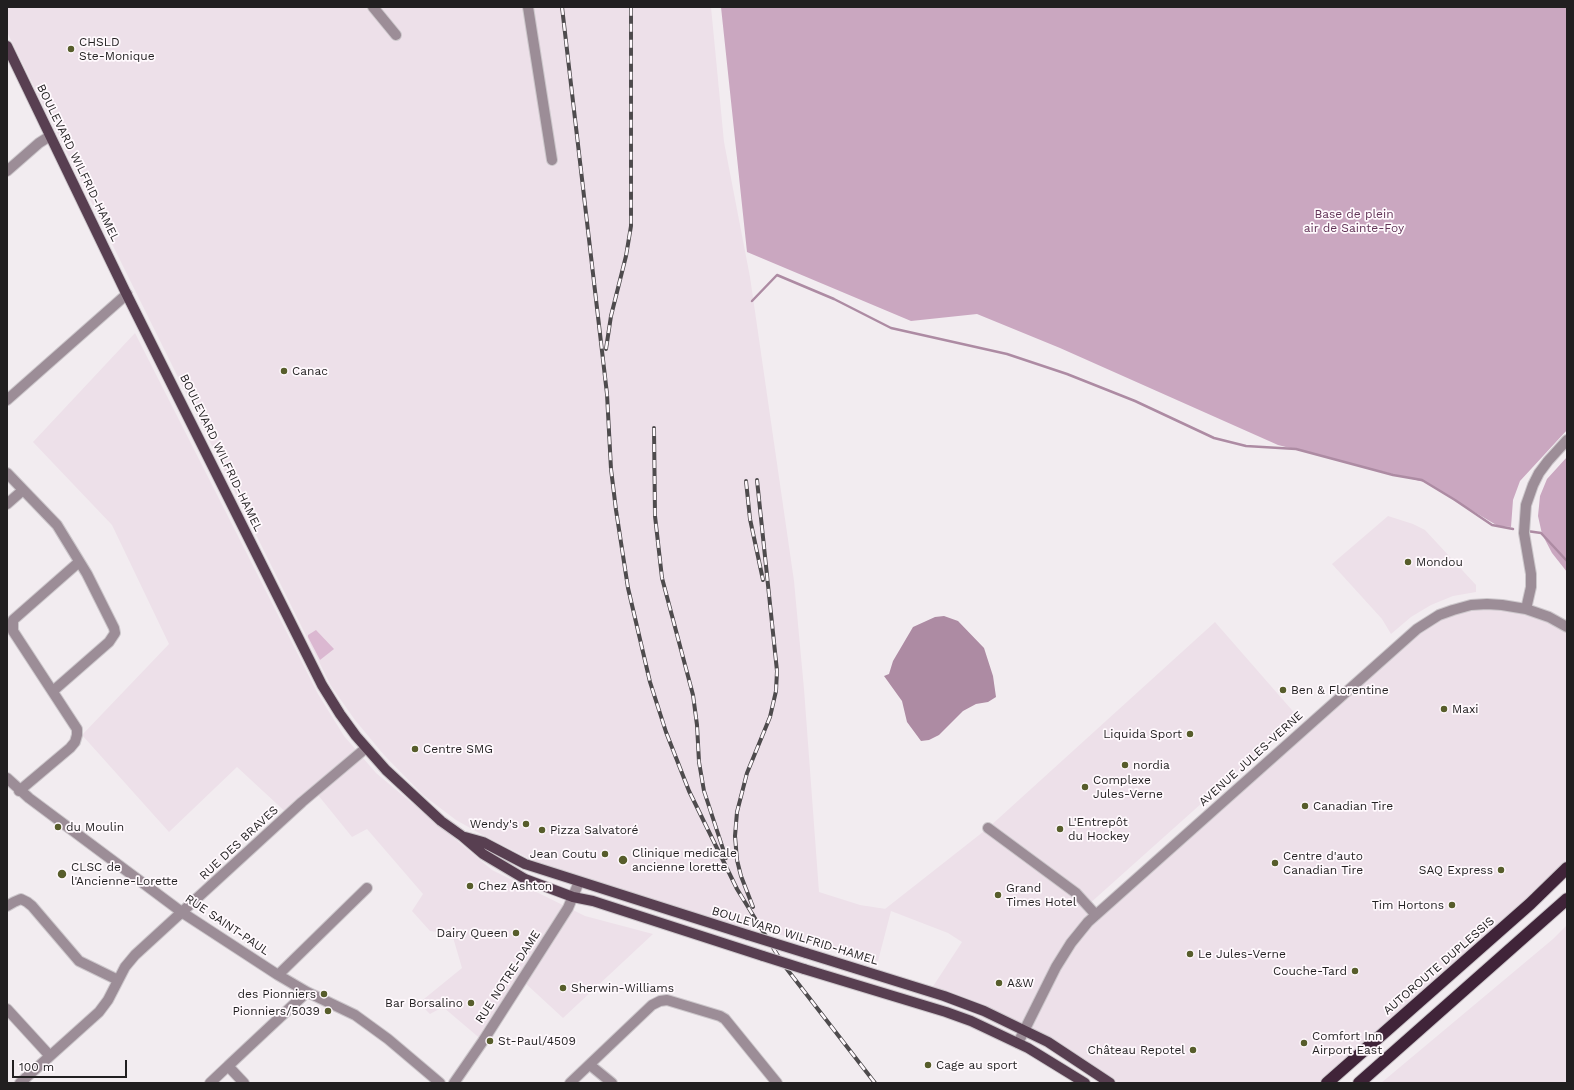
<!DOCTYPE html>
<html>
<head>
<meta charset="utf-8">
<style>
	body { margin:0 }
	#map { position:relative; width:1574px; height:1090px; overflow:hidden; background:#f2ecf0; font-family:"Work Sans",sans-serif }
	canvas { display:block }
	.frame { position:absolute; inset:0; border:8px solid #211f20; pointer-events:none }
	.scale { position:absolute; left:12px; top:1060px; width:115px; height:18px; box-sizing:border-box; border:2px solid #211f20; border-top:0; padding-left:5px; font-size:12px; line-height:14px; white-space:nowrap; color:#211f20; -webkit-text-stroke:3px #fff9fd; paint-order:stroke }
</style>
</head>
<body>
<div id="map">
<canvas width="1574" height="1090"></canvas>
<div class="frame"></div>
<div class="scale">100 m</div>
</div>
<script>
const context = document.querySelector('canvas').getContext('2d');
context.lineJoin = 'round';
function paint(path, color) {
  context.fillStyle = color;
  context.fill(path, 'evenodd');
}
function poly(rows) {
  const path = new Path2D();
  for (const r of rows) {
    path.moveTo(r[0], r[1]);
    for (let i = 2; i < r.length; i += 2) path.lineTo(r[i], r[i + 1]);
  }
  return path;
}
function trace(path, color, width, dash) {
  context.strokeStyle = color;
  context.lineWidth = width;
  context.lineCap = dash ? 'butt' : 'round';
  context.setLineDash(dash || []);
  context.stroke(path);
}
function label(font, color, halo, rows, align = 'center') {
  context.font = font + ' "Work Sans",sans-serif';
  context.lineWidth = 3.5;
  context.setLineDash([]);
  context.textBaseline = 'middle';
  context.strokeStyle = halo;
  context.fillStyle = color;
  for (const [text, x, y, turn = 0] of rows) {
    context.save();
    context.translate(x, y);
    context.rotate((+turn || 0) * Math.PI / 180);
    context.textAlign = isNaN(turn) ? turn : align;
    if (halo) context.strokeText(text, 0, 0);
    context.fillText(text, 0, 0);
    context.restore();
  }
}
paint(poly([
	[7,7,711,7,724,142,750,277,794,581,804,689,819,892,860,905,886,909,885,909,988,828,1215,622,1298,717,1088,905,1095,915,1439,615,1502,605,1567,627,1567,868,1327,1083,1110,1083,1071,1056,930,991,962,942,948,933,891,911,878,961,751,927,742,940,542,865,488,838,456,820,423,795,384,755,355,720,331,686,7,32],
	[135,333,318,694,344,736,376,773,492,870,585,916,653,934,563,1018,524,982,483,1041,443,1007,430,1014,419,1003,462,968,452,934,430,931,412,911,423,894,367,829,352,837,318,795,291,817,237,767,169,832,82,735,169,644,112,525,33,442],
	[1388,516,1413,524,1425,530,1476,585,1476,592,1453,596,1431,605,1411,617,1391,634,1382,619,1332,564],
	[1567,925,1567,1083,1381,1083,1553,939]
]), '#ede0e9');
paint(poly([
	[316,630,334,649,320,660,308,637,308,635]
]), '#dbb8d1');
paint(poly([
	[721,7,1567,7,1567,430,1520,481,1513,500,1511,527,1498,526,1424,482,1278,445,1060,348,977,314,911,321,747,252],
	[1567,457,1567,572,1552,553,1542,534,1538,516,1540,496,1547,479]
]), '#caa7c0');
paint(poly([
	[944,616,958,621,984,648,993,676,996,697,988,702,976,704,963,711,939,735,929,740,921,741,907,722,902,701,884,676,889,674,893,661,913,627,935,617]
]), '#ad8ba3');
trace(poly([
	[752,301,777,275,834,299,891,328,1007,354,1067,374,1135,401,1214,438,1246,446,1296,449,1393,475,1422,480,1455,500,1492,525,1513,529],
	[1527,531,1541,533,1567,561]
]), '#ad8ba3', 2.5);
const minor = poly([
	[373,7,396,35],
	[528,7,552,160],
	[7,171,39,143,50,136],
	[7,400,127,294],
	[7,473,57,525,87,574,114,628,115,633,109,642,53,691],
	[7,504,23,490],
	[1526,609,1531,587,1531,574,1524,533,1526,505,1533,485,1539,473,1548,461,1567,440],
	[7,778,29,798,183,913,278,975,307,992,355,1015,388,1039,440,1083],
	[19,791,70,748,75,742,77,735,77,729,13,631,13,620,79,562],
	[988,828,1076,893,1096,915],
	[7,906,14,902,21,899,27,902,32,906,79,961,118,980],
	[278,975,367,888],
	[7,1009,50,1056],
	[1018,1043,1056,967,1071,943,1088,922,1417,629,1439,615,1453,610,1471,605,1487,604,1502,605,1526,609,1549,617,1567,627],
	[590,1065,612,1083],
	[20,1083,99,1012,108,1000,125,967,135,955,302,802,366,748],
	[210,1083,228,1066],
	[244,1083,228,1066,307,992],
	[454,1083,483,1041,568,908,579,882],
	[570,1083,652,1005,660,1001,667,1000,720,1016,725,1019,777,1083]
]);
const major = poly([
	[7,46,125,291,322,685,340,714,356,736,386,770,441,821,462,836,483,854,525,879,573,897,593,901,763,956],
	[465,837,483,842,525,864,748,935],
	[806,953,944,996,984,1011,1048,1042,1110,1083],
	[804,969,946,1012,971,1021,1028,1048,1085,1083]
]);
const highway = poly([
	[1327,1083,1530,904,1567,868],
	[1359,1083,1567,899]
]);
trace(minor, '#ccc7cb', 12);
trace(major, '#ccc7cb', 12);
trace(highway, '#ccc7cb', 14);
trace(minor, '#9c8d97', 10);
trace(major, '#583f51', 10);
trace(highway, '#402439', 12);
const rail = poly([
	[562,7,607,394,611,469,616,510,628,588,650,682,666,732,689,791,737,889,783,964,875,1083],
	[606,349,611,316,626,256,631,226,631,7],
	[654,428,655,516,662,578,693,695,697,725,699,762,704,791,726,858],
	[746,481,750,519,763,580],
	[753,907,741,876,737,860,735,836,737,812,747,773,770,717,776,691,777,671,757,480]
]);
trace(rail, '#4e4b4d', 4);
trace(rail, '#fff9fd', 2.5, [8]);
const majorBridge = poly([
	[748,935,806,953],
	[763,956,804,969]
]);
trace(majorBridge, '#ccc7cb', 12, []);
trace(majorBridge, '#583f51', 10);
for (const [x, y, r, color] of [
	[71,49,4,"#575d2b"],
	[284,371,4,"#575d2b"],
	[1408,562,4,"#575d2b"],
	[1283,690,4,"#575d2b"],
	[1444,709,4,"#575d2b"],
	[1190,734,4,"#575d2b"],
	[415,749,4,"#575d2b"],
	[1125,765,4,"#575d2b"],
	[1085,787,4,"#575d2b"],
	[1305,806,4,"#575d2b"],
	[526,824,4,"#575d2b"],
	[58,827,4,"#575d2b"],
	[1060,829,4,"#575d2b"],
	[542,830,4,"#575d2b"],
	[605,854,4,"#575d2b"],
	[623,860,5,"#575d2b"],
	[1275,863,4,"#575d2b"],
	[1501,870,4,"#575d2b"],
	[62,874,5,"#575d2b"],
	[470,886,4,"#575d2b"],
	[998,895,4,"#575d2b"],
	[1452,905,4,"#575d2b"],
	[516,933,4,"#575d2b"],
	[1190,954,4,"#575d2b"],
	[1355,971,4,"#575d2b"],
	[999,983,4,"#575d2b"],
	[563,988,4,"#575d2b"],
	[324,994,4,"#575d2b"],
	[471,1003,4,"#575d2b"],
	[328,1011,4,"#575d2b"],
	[490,1041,4,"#575d2b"],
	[1304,1043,4,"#575d2b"],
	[1193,1050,4,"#575d2b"],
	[928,1065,4,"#575d2b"]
]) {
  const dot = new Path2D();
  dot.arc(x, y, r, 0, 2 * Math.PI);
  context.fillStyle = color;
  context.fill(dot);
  trace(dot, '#fff9fd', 1.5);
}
label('12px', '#211f20', '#fff9fd', [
	["CHSLD",79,42],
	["Ste-Monique",79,56],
	["Canac",292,371],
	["Mondou",1416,562],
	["Ben & Florentine",1291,690],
	["Maxi",1452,709],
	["Liquida Sport",1182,734,"right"],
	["Centre SMG",423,749],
	["nordia",1133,765],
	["Complexe",1093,780],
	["Jules-Verne",1093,794],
	["Canadian Tire",1313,806],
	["L'Entrepôt",1068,822],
	["du Hockey",1068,836],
	["Wendy's",518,824,"right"],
	["du Moulin",66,827],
	["Pizza Salvatoré",550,830],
	["Clinique medicale",632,853],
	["ancienne lorette",632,867],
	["Jean Coutu",597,854,"right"],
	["Centre d'auto",1283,856],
	["Canadian Tire",1283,870],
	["CLSC de",71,867],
	["l'Ancienne-Lorette",71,881],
	["SAQ Express",1493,870,"right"],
	["Chez Ashton",478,886],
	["Grand",1006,888],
	["Times Hotel",1006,902],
	["Tim Hortons",1444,905,"right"],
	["Dairy Queen",508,933,"right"],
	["Le Jules-Verne",1198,954],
	["Couche-Tard",1347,971,"right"],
	["A&W",1007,983],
	["Sherwin-Williams",571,988],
	["des Pionniers",316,994,"right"],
	["Bar Borsalino",463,1003,"right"],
	["Pionniers/5039",320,1011,"right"],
	["Comfort Inn",1312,1036],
	["Airport East",1312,1050],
	["St-Paul/4509",498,1041],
	["Château Repotel",1185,1050,"right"],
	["Cage au sport",936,1065]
], 'left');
label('12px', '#211f20', '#fff9fd', [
	["BOULEVARD WILFRID-HAMEL",78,163,64],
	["BOULEVARD WILFRID-HAMEL",221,453,64],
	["AVENUE JULES-VERNE",1251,759,-42],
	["RUE DES BRAVES",239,843,-43],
	["RUE SAINT-PAUL",227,925,34],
	["BOULEVARD WILFRID-HAMEL",795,936,17],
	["AUTOROUTE DUPLESSIS",1439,966,-41],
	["RUE NOTRE-DAME",508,977,-57]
]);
label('12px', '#623457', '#fff9fd', [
	["Base de plein",1354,214],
	["air de Sainte-Foy",1354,228]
]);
</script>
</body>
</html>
